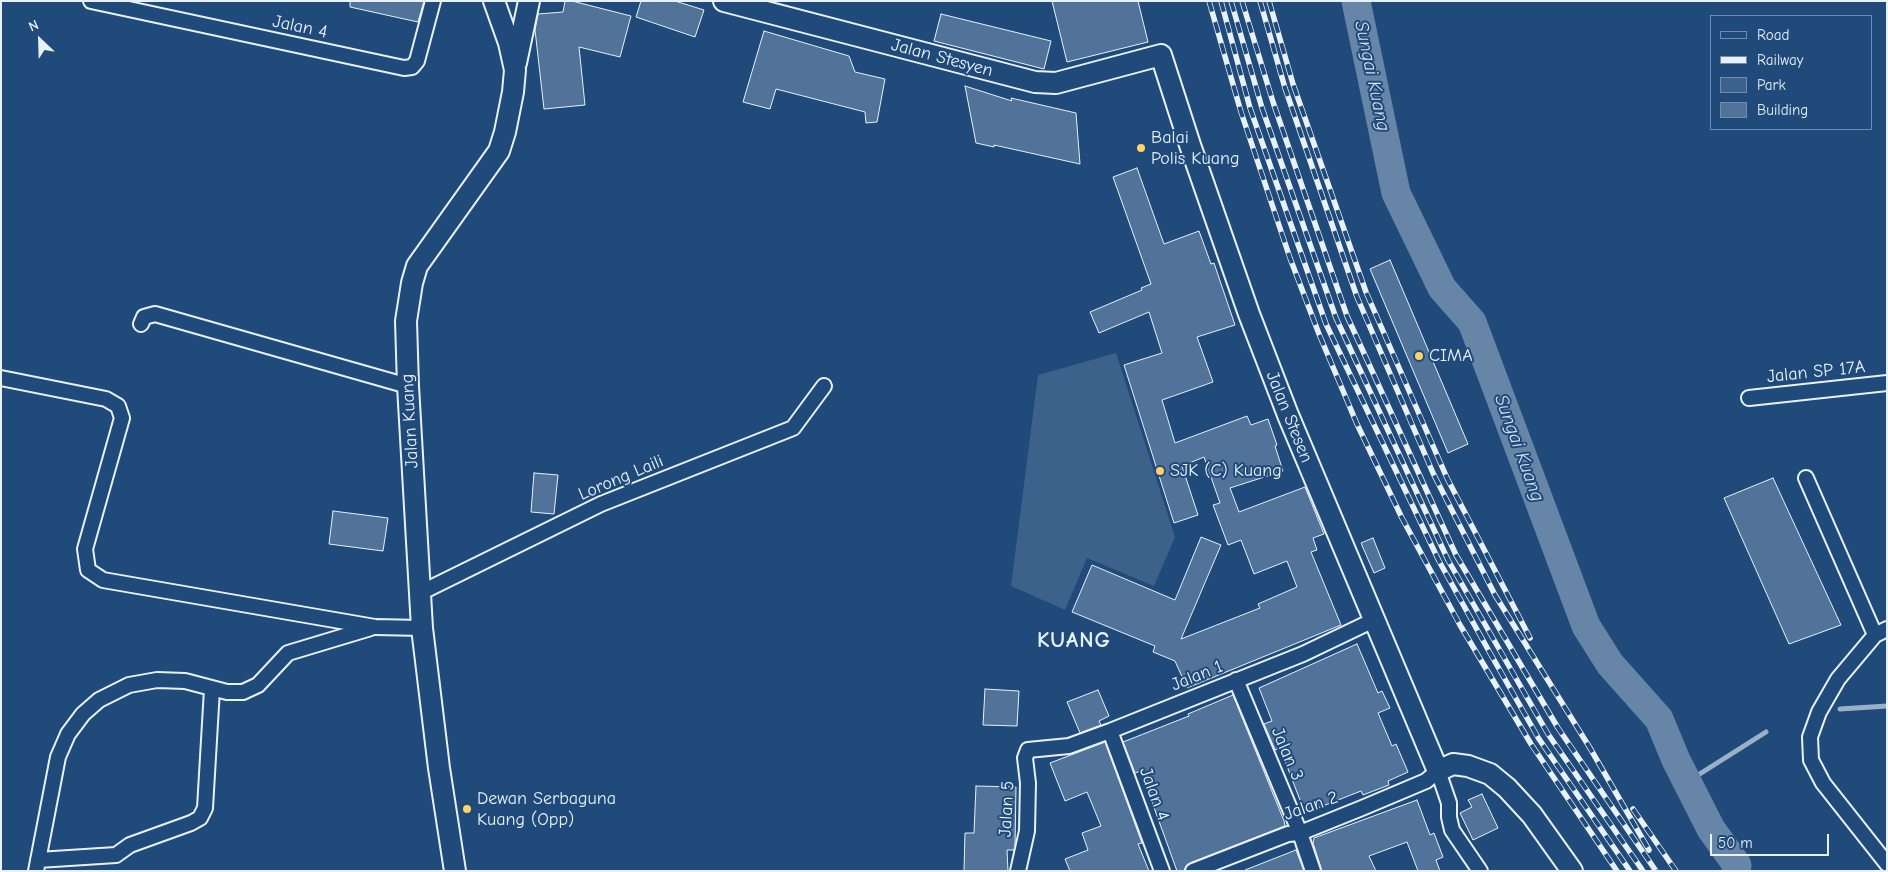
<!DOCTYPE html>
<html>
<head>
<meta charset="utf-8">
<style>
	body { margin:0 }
	#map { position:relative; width:1888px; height:872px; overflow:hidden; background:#1f4a7a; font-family:"Comic Neue",sans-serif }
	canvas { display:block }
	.frame { position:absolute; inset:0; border:2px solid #e8f1f8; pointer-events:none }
	.legend { position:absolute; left:1710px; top:15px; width:162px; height:115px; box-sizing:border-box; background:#1f4a7a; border:1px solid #6f8dac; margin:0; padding:6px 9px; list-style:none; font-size:15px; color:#e8f1f8 }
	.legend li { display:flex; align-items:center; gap:10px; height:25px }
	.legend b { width:25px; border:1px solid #6f8dac }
	.north { position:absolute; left:15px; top:15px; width:50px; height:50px; -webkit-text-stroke:4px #1f4a7a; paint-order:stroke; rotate:336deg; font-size:14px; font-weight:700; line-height:20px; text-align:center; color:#e8f1f8 }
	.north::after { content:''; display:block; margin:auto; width:18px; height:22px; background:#e8f1f8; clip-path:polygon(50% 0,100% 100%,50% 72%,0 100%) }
	.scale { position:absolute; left:1710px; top:834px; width:119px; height:22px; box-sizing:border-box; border:2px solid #e8f1f8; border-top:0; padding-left:6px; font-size:15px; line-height:18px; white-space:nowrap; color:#e8f1f8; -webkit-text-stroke:4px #1f4a7a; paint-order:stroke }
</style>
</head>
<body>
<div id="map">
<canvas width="1888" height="872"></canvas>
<div class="frame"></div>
<ul class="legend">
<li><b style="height:6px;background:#1f4a7a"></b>Road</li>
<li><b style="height:6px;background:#e8f1f8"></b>Railway</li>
<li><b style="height:14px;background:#3c628c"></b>Park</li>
<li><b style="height:14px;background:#517399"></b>Building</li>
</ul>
<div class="north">N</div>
<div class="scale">50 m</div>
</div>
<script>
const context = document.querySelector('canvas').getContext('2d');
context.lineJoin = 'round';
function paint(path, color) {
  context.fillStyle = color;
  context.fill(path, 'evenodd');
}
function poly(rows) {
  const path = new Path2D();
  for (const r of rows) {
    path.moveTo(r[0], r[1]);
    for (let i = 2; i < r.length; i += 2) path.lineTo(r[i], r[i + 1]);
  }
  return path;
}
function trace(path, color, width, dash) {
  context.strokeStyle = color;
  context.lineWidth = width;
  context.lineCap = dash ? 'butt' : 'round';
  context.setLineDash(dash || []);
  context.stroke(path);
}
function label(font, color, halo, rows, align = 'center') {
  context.font = font + ' "Comic Neue",sans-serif';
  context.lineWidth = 4;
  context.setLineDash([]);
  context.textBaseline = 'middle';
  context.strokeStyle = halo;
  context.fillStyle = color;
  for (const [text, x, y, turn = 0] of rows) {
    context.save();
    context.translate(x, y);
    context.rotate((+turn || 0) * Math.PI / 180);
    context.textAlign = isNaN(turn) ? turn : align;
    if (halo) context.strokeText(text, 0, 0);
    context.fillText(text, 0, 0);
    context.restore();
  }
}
paint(poly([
	[1116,353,1175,537,1154,586,1087,558,1065,610,1011,586,1038,375]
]), '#3c628c');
trace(poly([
	[1840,709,1887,706],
	[1687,782,1766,732]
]), '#9ab0c7', 5);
trace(poly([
	[1356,1,1396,193,1442,288,1472,322,1586,626,1610,664,1659,719,1676,760,1711,829,1737,865,1736,871]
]), '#6685a7', 29);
const building = poly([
	[350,1,424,1,418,22,350,7,350,1],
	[565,1,572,1,631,16,620,57,579,47,585,105,544,109,535,30,538,14,563,12,565,1],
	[641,1,675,1,704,10,695,37,636,17,641,1],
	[1052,1,1138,1,1148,42,1067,62,1052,1],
	[941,14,1051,41,1044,69,934,41,941,14],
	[764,31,849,56,855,72,885,79,877,122,866,123,865,112,776,89,770,109,743,102,764,31],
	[965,86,1012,101,1011,98,1076,113,1080,164,994,145,994,147,976,143,965,86],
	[1137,168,1164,244,1199,231,1211,264,1214,263,1235,325,1197,337,1213,382,1162,400,1175,443,1247,416,1251,425,1268,419,1277,445,1275,446,1283,471,1230,488,1239,512,1305,487,1324,534,1313,538,1317,550,1311,552,1341,625,1187,688,1175,661,1153,652,1155,646,1072,612,1092,565,1175,600,1201,537,1221,545,1181,639,1260,608,1258,604,1297,587,1287,561,1254,574,1241,540,1228,545,1213,505,1220,503,1204,457,1182,466,1198,515,1174,523,1124,365,1162,353,1149,312,1099,333,1090,312,1142,290,1141,288,1151,284,1113,177,1137,168],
	[1390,260,1468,444,1448,453,1370,269,1390,260],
	[534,473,558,475,554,514,531,512,534,473],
	[1773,478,1841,625,1789,644,1724,498,1773,478],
	[333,511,388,518,383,551,329,544,333,511],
	[1373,538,1385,568,1374,573,1361,543,1373,538],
	[1357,644,1378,693,1382,691,1390,708,1378,713,1392,746,1396,744,1408,772,1388,781,1389,785,1363,795,1361,791,1305,813,1280,748,1275,750,1264,724,1272,721,1259,688,1357,644],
	[985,689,1019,691,1017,726,983,725,985,689],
	[1098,690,1109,716,1099,721,1101,725,1080,733,1067,702,1098,690],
	[1233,695,1284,821,1285,826,1190,863,1186,866,1184,871,1177,871,1152,802,1155,801,1143,770,1135,773,1123,742,1189,716,1188,714,1233,695],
	[1105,742,1142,843,1138,844,1149,871,1070,871,1065,859,1088,850,1082,833,1101,826,1087,792,1065,801,1050,763,1105,742],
	[976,786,1016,787,1015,846,1014,850,1007,850,1008,871,964,871,965,833,974,833,976,786],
	[1482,794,1498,828,1473,840,1460,813,1472,807,1468,800,1482,794],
	[1417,800,1430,835,1434,833,1443,857,1436,860,1440,871,1418,871,1407,842,1369,856,1376,871,1322,871,1313,843,1314,838,1417,800],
	[1296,850,1304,871,1245,871,1245,870,1296,850]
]);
paint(building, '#517399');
trace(building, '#e8f1f8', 1);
const street = poly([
	[91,1,404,68,412,67,417,61,433,1],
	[141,324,144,317,155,314,408,386],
	[1,378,106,399,118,406,122,418,85,549,88,570,103,580,375,627,422,628],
	[1749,398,1887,383],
	[1806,478,1875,635],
	[420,593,601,504,793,428,824,386],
	[1887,629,1875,635,1838,679,1819,712,1810,737,1811,760,1823,783,1887,864],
	[1236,680,1300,833,1313,871],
	[1110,731,1162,871],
	[38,860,116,855,130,845,191,823,200,818,205,808,212,689],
	[36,871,58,757,68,734,83,714,99,700,129,685,157,680,185,681,227,692,243,692,258,685,288,653,371,628],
	[1018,871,1027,831,1028,783,1025,758,1028,750,1069,746,1110,731,1303,654,1374,620],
	[1193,871,1288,834,1300,833,1362,808,1426,781,1438,771,1449,803,1449,817,1452,830,1480,871]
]);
const secondary = poly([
	[724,1,1035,82,1056,83,1161,55,1190,145,1249,314,1288,415,1438,771,1453,764,1468,766,1490,774,1507,788,1532,815,1572,871],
	[516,63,529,1],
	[455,871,439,768,422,628,408,386,406,321,412,283,417,266,499,151,505,132,513,92,515,70,509,43,494,1]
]);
trace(street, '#e8f1f8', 18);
trace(secondary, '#e8f1f8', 24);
trace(street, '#1f4a7a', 14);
trace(secondary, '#1f4a7a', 20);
const rail = poly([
	[1209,1,1241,112,1290,258,1319,334,1357,424,1402,518,1460,625,1531,744,1617,871],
	[1221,1,1250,108,1326,324,1439,561,1490,653,1539,739,1630,871],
	[1231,1,1262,108,1336,318,1448,560,1548,734,1643,871],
	[1242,1,1273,102,1347,316,1456,555,1558,728,1656,871],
	[1260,1,1285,88,1357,297,1433,473,1495,595,1590,748,1649,850],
	[1269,1,1293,84,1366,292,1447,478,1530,638],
	[1633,809,1676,871]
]);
trace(rail, '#e8f1f8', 5.5);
trace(rail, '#1f4a7a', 4, [11]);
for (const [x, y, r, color] of [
	[1141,148,5,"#ffd166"],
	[1419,356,5,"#ffd166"],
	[1160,471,5,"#ffd166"],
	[467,809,5,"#ffd166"]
]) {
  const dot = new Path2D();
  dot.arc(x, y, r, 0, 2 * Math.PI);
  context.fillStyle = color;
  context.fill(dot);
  trace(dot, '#1f4a7a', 2);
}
label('18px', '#e8f1f8', '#1f4a7a', [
	["Jalan 4",300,27,12],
	["Jalan Stesyen",942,58,15],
	["Jalan SP 17A",1816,372,-6],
	["Jalan Stesen",1289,417,68],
	["Jalan Kuang",410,421,-93],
	["Lorong Laili",621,478,-23],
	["Jalan 1",1197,676,-22],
	["Jalan 3",1287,754,67],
	["Jalan 4",1154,794,70],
	["Jalan 2",1311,806,-19],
	["Jalan 5",1007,809,-87]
]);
label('18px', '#e8f1f8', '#1f4a7a', [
	["Balai",1151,138],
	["Polis Kuang",1151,159],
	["CIMA",1429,356],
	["SJK (C) Kuang",1170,471],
	["Dewan Serbaguna",477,799],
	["Kuang (Opp)",477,820]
], 'left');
label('italic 19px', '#d4e1ec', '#1f4a7a', [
	["Sungai Kuang",1372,76,78],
	["Sungai Kuang",1519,448,70]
]);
context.letterSpacing = '1px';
label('bold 22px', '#e8f1f8', '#1f4a7a', [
	["KUANG",1074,641]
]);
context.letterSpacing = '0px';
</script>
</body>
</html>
